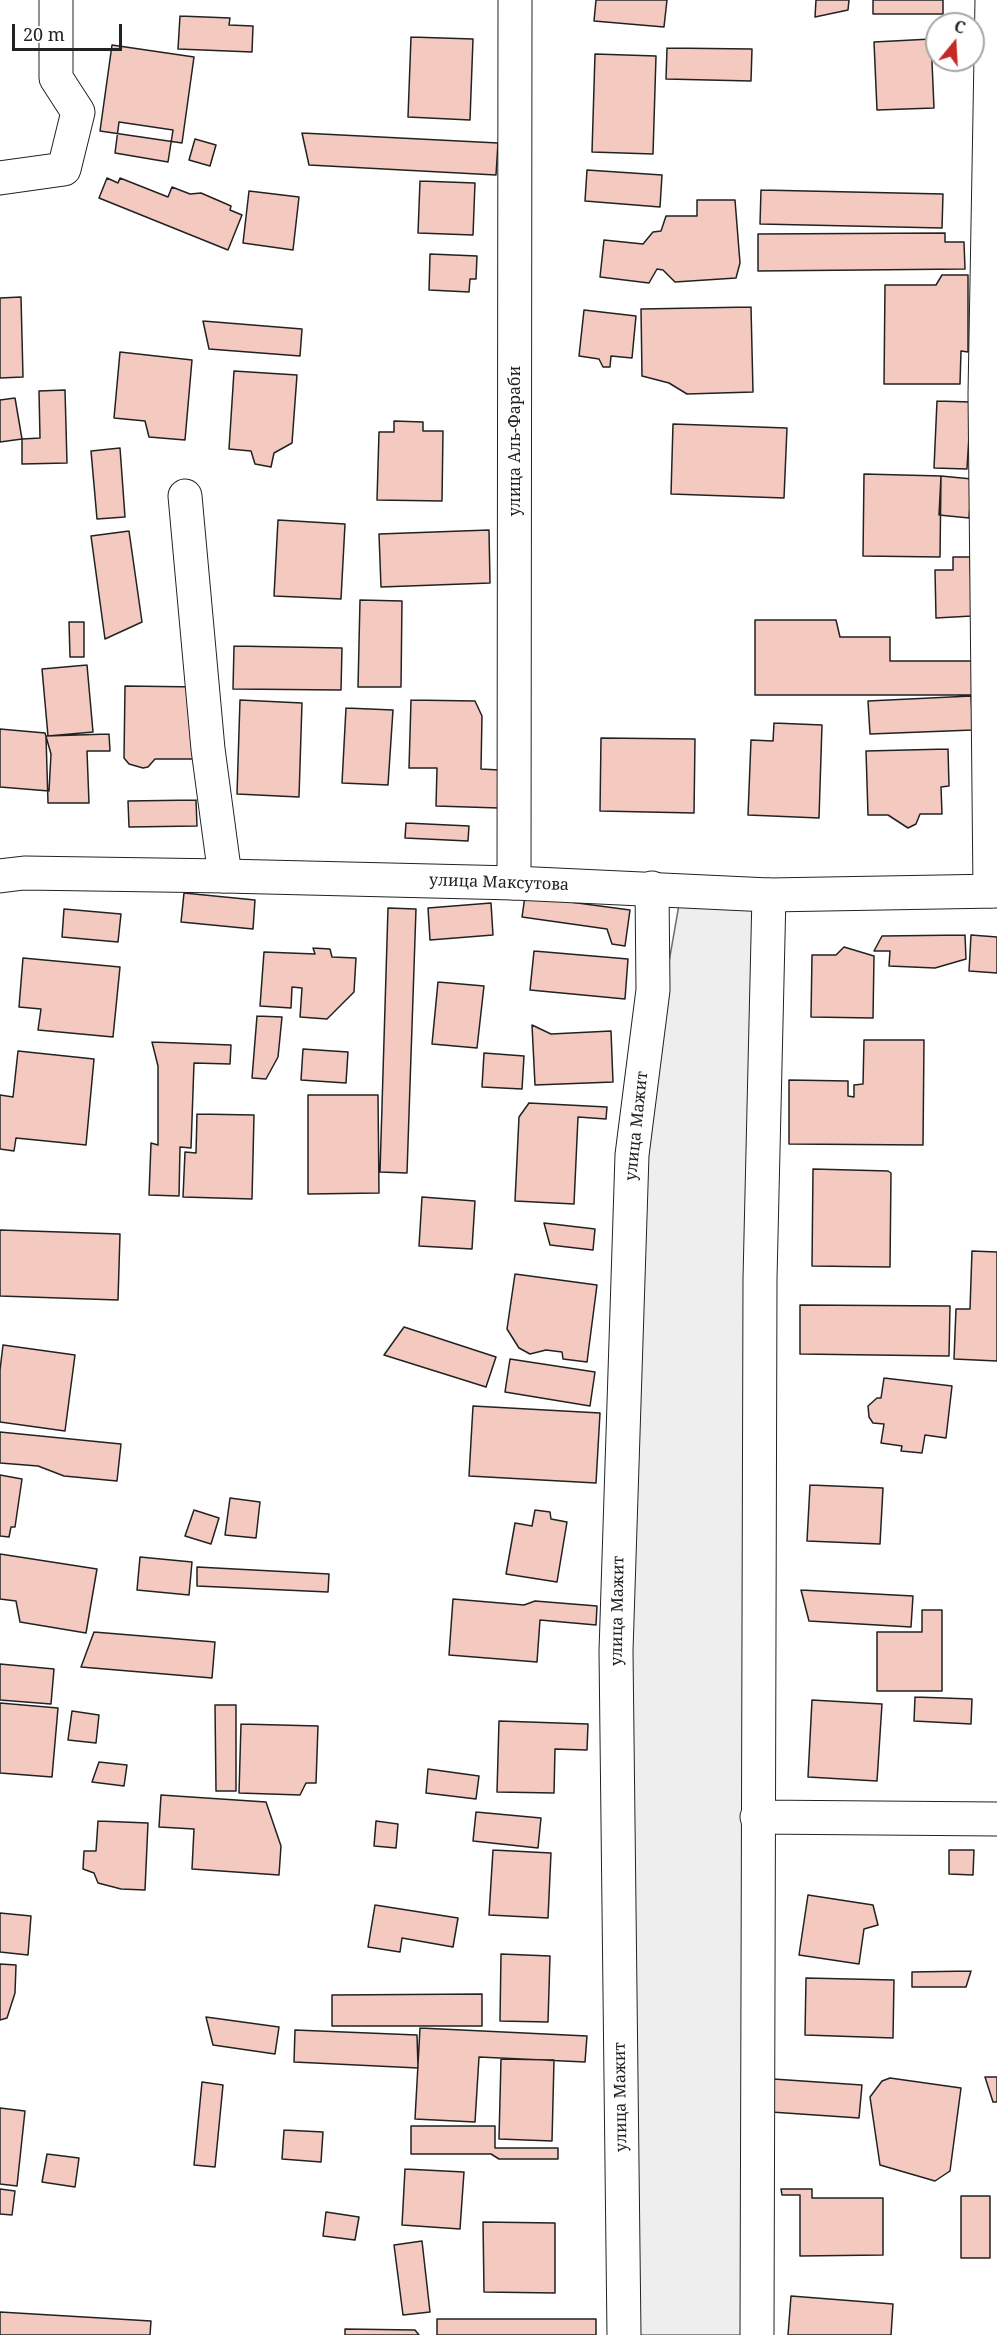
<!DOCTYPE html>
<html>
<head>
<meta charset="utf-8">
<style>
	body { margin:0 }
	#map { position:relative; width:997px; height:2335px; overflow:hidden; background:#fff; font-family:"Noto Serif",serif }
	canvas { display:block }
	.north { position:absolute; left:925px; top:12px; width:60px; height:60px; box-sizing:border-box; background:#fff; border:2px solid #a7a7a7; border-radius:50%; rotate:18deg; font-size:16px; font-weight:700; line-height:24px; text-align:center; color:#222 }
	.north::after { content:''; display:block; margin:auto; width:21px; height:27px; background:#c62828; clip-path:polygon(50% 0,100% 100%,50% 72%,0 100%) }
	.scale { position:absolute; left:12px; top:24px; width:110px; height:27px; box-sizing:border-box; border:3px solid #222; border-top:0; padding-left:8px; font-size:18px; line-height:21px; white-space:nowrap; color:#222; -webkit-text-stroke:4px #fff; paint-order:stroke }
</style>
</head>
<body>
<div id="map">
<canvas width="997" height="2335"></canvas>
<div class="north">С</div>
<div class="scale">20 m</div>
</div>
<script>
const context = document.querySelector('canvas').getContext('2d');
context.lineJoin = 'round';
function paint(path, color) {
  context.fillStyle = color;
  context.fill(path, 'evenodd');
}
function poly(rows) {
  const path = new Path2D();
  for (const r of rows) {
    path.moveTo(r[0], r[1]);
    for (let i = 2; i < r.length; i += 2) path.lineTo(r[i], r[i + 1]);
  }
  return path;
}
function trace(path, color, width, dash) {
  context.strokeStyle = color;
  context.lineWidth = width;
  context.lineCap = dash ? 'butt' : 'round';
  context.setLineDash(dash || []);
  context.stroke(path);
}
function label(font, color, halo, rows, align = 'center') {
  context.font = font + ' "Noto Serif",serif';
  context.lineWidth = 4.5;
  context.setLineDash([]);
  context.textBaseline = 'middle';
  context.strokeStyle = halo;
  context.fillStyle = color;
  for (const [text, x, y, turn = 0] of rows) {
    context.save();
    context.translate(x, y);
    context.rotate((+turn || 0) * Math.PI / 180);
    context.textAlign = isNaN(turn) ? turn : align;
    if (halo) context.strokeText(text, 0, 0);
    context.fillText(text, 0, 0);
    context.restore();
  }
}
const green = poly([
	[684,876,767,882,764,2335,624,2335,636,1151,684,876]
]);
paint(green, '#eee');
trace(green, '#6f6f6f', 1.5);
const building = poly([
	[596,0,667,0,664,27,594,21,596,0],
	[816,0,849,0,848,10,815,17,816,0],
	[873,0,943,0,943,14,873,14,873,0],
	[180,16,230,18,229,25,253,26,252,52,178,49,180,16],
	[411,37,473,39,470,120,408,117,411,37],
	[931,39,934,108,877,110,874,42,931,39],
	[112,45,194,57,182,143,100,131,112,45],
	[667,48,752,49,751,81,666,79,667,48],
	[595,54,656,56,653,154,592,152,595,54],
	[119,122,173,130,168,162,115,153,119,122],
	[302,133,498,143,496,175,309,165,302,133],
	[195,139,216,145,210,166,189,160,195,139],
	[587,170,662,175,660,207,585,201,587,170],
	[107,178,118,183,120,178,168,197,172,187,190,194,201,193,231,206,230,210,242,215,228,250,99,198,107,178],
	[420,181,475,183,473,235,418,233,420,181],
	[761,190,943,194,942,228,760,224,761,190],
	[249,191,299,197,293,250,243,243,249,191],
	[697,200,735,200,740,263,736,278,675,282,663,270,657,269,649,283,600,277,604,240,643,244,653,232,661,231,666,216,697,216,697,200],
	[945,233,945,242,964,242,965,269,758,271,758,234,945,233],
	[430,254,477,256,476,279,470,279,469,292,429,290,430,254],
	[942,275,968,275,968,352,961,351,960,384,884,384,885,285,936,285,942,275],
	[21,297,23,377,0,378,0,298,21,297],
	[751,307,753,392,687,394,669,383,642,376,641,309,751,307],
	[584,310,636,316,632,358,611,356,610,367,603,367,599,359,579,356,584,310],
	[203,321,302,329,300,356,209,349,203,321],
	[120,352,192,360,185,440,149,437,145,421,114,418,120,352],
	[234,371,297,375,292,443,274,453,271,467,255,464,251,451,229,449,234,371],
	[65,390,67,463,22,464,22,439,40,438,39,391,65,390],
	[15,398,22,439,0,442,0,400,15,398],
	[937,401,971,402,967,469,934,468,937,401],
	[394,421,423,422,423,431,443,431,442,501,377,500,379,432,394,432,394,421],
	[673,424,787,428,784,498,671,494,673,424],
	[120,448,125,517,97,519,91,451,120,448],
	[864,474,941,476,940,557,863,556,864,474],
	[941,476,972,479,969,518,939,515,941,476],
	[278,520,345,524,341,599,274,596,278,520],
	[489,530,490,583,381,587,379,534,489,530],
	[129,531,142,622,105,639,91,536,129,531],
	[953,557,970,557,972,616,936,618,935,570,953,570,953,557],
	[360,600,402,601,401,687,358,687,360,600],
	[755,620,836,620,840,637,890,637,890,661,974,661,974,695,755,695,755,620],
	[69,622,84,622,84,657,70,657,69,622],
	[234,646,342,648,341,690,233,689,234,646],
	[87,665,93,732,48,736,42,669,87,665],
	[125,686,201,687,200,759,155,759,148,767,143,768,129,764,124,758,125,686],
	[971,696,973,730,870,734,868,701,971,696],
	[240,700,302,703,299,797,237,794,240,700],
	[411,700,475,701,482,716,481,769,499,770,499,808,436,806,437,768,409,768,411,700],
	[346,708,393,710,388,785,342,783,346,708],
	[774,723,822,725,819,818,748,815,751,740,773,741,774,723],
	[0,729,45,733,51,754,49,791,0,787,0,729],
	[109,734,110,751,87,751,89,803,48,803,46,736,109,734],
	[601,738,695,739,694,813,600,811,601,738],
	[948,749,949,786,941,787,942,814,920,814,916,824,908,828,888,815,868,815,866,751,948,749],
	[196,800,197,826,129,827,128,801,196,800],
	[406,823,469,826,468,841,405,838,406,823],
	[184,893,255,900,253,929,181,922,184,893],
	[525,896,630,910,625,946,612,944,607,929,522,917,525,896],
	[491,903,493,935,430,940,428,908,491,903],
	[388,908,416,909,407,1173,380,1172,388,908],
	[64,909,121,914,118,942,62,937,64,909],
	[965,935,966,959,935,968,889,966,890,951,874,951,882,936,965,935],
	[971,935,997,937,997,973,969,971,971,935],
	[844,947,874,956,873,1018,811,1017,812,955,836,955,844,947],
	[313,948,330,949,332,957,356,958,354,992,327,1019,300,1017,302,988,292,987,291,1008,260,1006,264,952,315,954,313,948],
	[534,951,628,959,625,999,530,990,534,951],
	[23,958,120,967,113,1037,38,1030,41,1009,19,1007,23,958],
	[438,982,484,986,477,1048,432,1044,438,982],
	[257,1016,282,1017,278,1057,266,1079,252,1078,257,1016],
	[532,1025,551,1034,611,1031,613,1082,535,1085,532,1025],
	[864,1040,924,1040,923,1145,789,1144,789,1080,848,1081,848,1096,854,1097,854,1085,863,1084,864,1040],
	[152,1042,231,1045,230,1064,194,1063,191,1148,180,1147,179,1196,149,1195,151,1143,158,1145,158,1066,152,1042],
	[303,1049,348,1052,346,1083,301,1080,303,1049],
	[18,1051,94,1059,86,1145,16,1138,14,1151,0,1149,0,1095,13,1097,18,1051],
	[484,1053,524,1056,522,1089,482,1087,484,1053],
	[308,1095,378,1095,379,1193,308,1194,308,1095],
	[529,1103,607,1107,606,1119,578,1117,574,1204,515,1201,519,1117,529,1103],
	[197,1114,254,1115,252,1199,183,1197,185,1152,196,1153,197,1114],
	[813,1169,888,1171,891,1173,890,1267,812,1266,813,1169],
	[422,1197,475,1201,472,1249,419,1246,422,1197],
	[544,1223,595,1229,593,1250,550,1245,544,1223],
	[0,1230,120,1234,118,1300,0,1296,0,1230],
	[972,1251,997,1252,997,1361,954,1359,956,1309,970,1309,972,1251],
	[515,1274,597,1285,587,1362,563,1359,562,1352,546,1350,530,1354,519,1348,507,1329,515,1274],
	[800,1305,950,1306,949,1356,800,1354,800,1305],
	[404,1327,496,1357,486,1387,384,1355,404,1327],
	[3,1345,75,1355,65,1431,0,1422,0,1370,3,1345],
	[510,1359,595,1372,590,1406,505,1392,510,1359],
	[884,1378,952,1386,946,1438,925,1435,922,1453,901,1451,902,1446,881,1443,884,1424,873,1423,869,1417,868,1406,877,1398,881,1398,884,1378],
	[473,1406,600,1413,596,1483,469,1476,473,1406],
	[0,1432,121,1444,117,1481,64,1476,38,1466,0,1463,0,1432],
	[0,1475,22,1479,15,1527,11,1527,9,1537,0,1536,0,1475],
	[810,1485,883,1488,880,1544,807,1541,810,1485],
	[230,1498,260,1502,256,1538,225,1535,230,1498],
	[194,1510,219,1518,211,1544,185,1536,194,1510],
	[535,1510,550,1512,551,1519,567,1522,557,1582,506,1574,515,1523,532,1526,535,1510],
	[0,1554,97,1569,86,1633,20,1622,16,1601,0,1599,0,1554],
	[140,1557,192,1562,189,1595,137,1590,140,1557],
	[197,1567,329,1574,328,1592,197,1586,197,1567],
	[801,1590,913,1596,911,1627,809,1621,801,1590],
	[453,1599,524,1605,535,1601,597,1606,596,1625,540,1620,537,1662,449,1655,453,1599],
	[922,1610,942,1610,942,1691,877,1691,877,1632,922,1632,922,1610],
	[94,1632,215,1642,212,1678,81,1667,94,1632],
	[0,1664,54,1669,51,1704,0,1700,0,1664],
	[915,1697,972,1699,971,1724,914,1721,915,1697],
	[812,1700,882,1704,877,1781,808,1777,812,1700],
	[0,1703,58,1708,52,1777,0,1773,0,1703],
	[215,1705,236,1705,236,1791,216,1791,215,1705],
	[72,1711,99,1715,96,1743,68,1740,72,1711],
	[499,1721,588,1724,587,1750,555,1749,554,1793,497,1792,499,1721],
	[241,1724,318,1726,316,1783,306,1783,300,1795,239,1793,241,1724],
	[99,1762,127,1765,124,1786,92,1782,99,1762],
	[428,1769,479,1776,476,1799,426,1793,428,1769],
	[161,1795,266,1802,281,1846,279,1875,192,1869,194,1829,159,1827,161,1795],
	[476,1812,541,1818,538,1848,473,1841,476,1812],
	[98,1821,148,1823,145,1890,121,1889,98,1883,94,1873,83,1869,84,1851,96,1851,98,1821],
	[376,1821,398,1824,396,1848,374,1846,376,1821],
	[493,1850,551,1853,548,1918,489,1915,493,1850],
	[949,1850,974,1850,973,1875,949,1874,949,1850],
	[808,1895,873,1905,878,1925,864,1929,859,1964,799,1955,808,1895],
	[375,1905,458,1918,453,1947,402,1938,400,1952,368,1947,375,1905],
	[0,1913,31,1916,28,1955,0,1952,0,1913],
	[501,1954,550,1956,548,2022,500,2021,501,1954],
	[0,1964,16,1965,15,1993,7,2018,0,2020,0,1964],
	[971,1971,966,1987,912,1987,912,1972,971,1971],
	[806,1978,894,1980,893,2038,805,2035,806,1978],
	[482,1994,482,2026,332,2026,332,1995,482,1994],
	[206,2017,279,2027,275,2054,213,2045,206,2017],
	[420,2028,587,2036,585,2062,479,2057,475,2122,415,2119,420,2028],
	[295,2030,417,2035,418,2068,294,2062,295,2030],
	[501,2059,554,2060,552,2141,499,2139,501,2059],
	[985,2077,997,2077,997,2102,993,2102,985,2077],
	[890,2078,961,2088,950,2171,935,2181,880,2165,870,2097,882,2081,890,2078],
	[773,2079,862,2085,859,2118,771,2112,773,2079],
	[202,2082,223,2085,215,2167,194,2165,202,2082],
	[0,2108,25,2111,17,2186,0,2184,0,2108],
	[411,2126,495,2126,495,2148,558,2148,558,2159,499,2159,491,2154,411,2154,411,2126],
	[284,2130,323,2132,321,2162,282,2159,284,2130],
	[47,2154,79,2158,75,2187,42,2182,47,2154],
	[405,2169,464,2172,460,2229,402,2225,405,2169],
	[0,2189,15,2191,12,2215,0,2214,0,2189],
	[781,2189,812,2189,812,2198,883,2198,883,2255,800,2256,800,2195,782,2195,781,2189],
	[961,2196,990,2196,990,2258,961,2258,961,2196],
	[326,2212,359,2217,355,2240,323,2236,326,2212],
	[483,2222,555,2223,555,2293,484,2292,483,2222],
	[422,2241,430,2312,403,2315,394,2245,422,2241],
	[791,2296,893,2304,891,2335,788,2335,791,2296],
	[0,2312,151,2321,150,2335,0,2335,0,2312],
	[437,2319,596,2319,596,2335,437,2335,437,2319],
	[345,2329,415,2330,419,2335,345,2335,345,2329]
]);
paint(building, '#f3c9c0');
trace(building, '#222', 1.5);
const street = poly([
	[0,178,64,169,78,112,56,78,56,0],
	[185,496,208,749,225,876],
	[514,883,515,0],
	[990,891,985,394,992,0],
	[757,1817,997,1819],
	[624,2335,616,1651,632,1155,653,990,652,888],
	[757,2335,760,1279,769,895]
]);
const secondary = poly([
	[0,876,24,873,225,876,514,883,769,895,997,891]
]);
trace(street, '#222', 35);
trace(secondary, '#222', 35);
trace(street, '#fff', 33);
trace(secondary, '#fff', 33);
label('16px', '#222', '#fff', [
	["улица Аль-Фараби",515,441,-90],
	["улица Максутова",499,883,2],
	["улица Мажит",637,1126,-84],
	["улица Мажит",618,1611,-89],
	["улица Мажит",621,2097,-91]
]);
</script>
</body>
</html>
